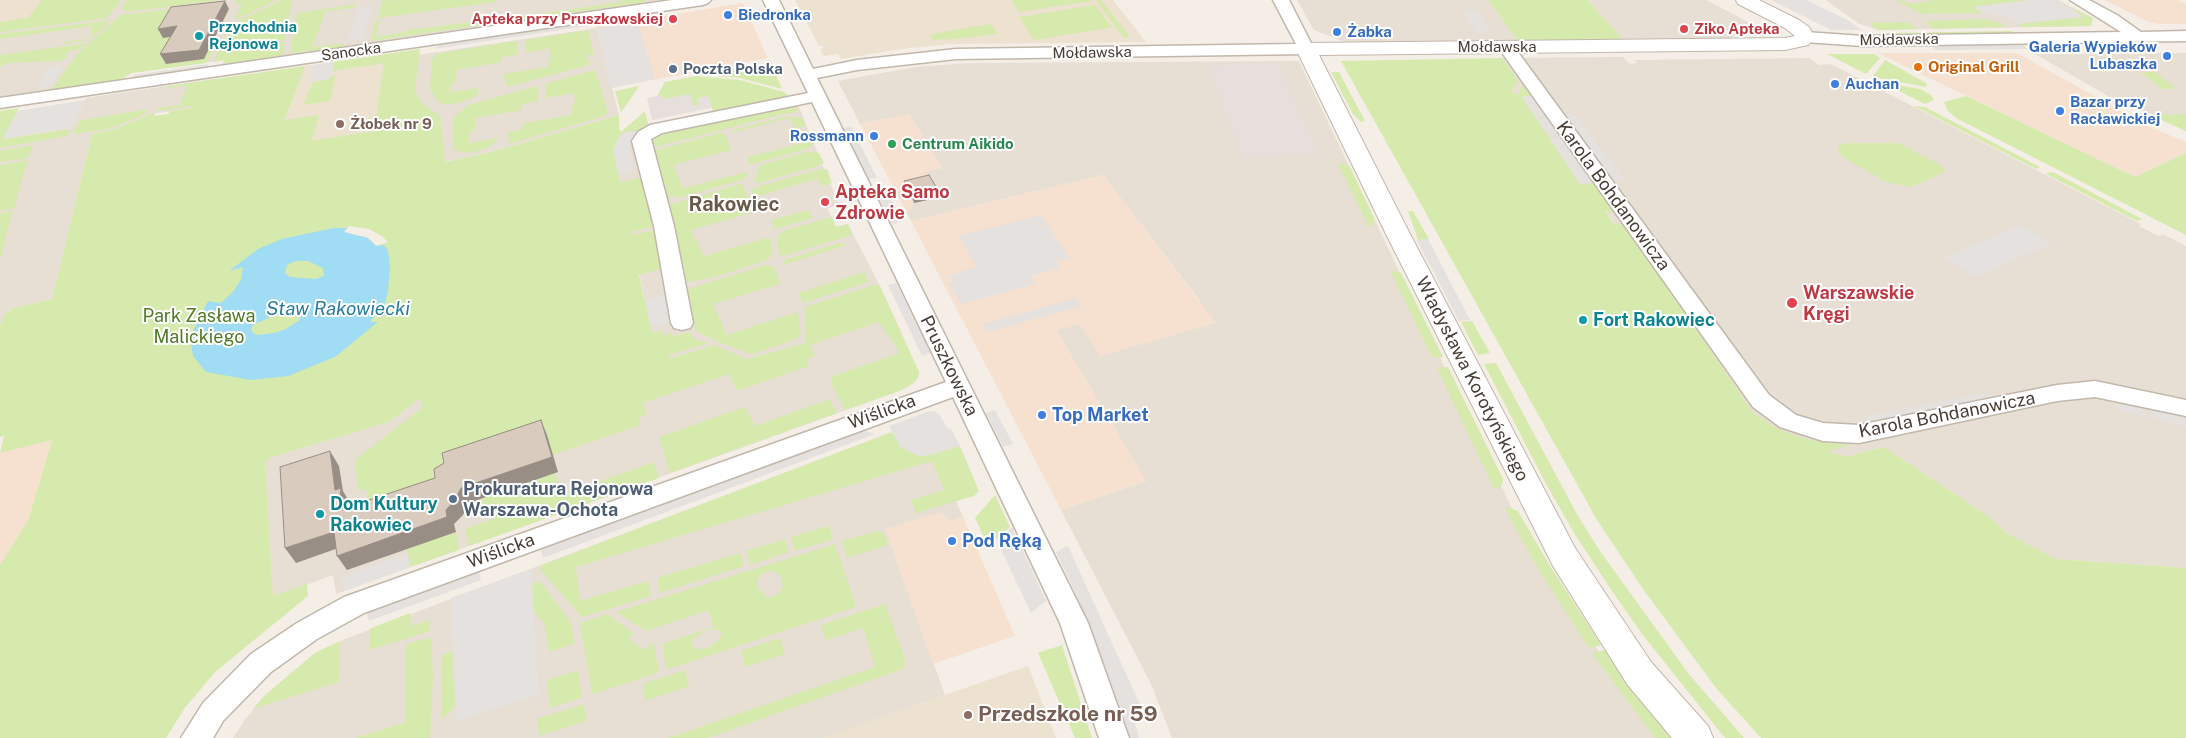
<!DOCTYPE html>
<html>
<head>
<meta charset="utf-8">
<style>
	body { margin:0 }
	canvas { display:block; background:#f4eee6 }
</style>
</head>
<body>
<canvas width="2186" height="738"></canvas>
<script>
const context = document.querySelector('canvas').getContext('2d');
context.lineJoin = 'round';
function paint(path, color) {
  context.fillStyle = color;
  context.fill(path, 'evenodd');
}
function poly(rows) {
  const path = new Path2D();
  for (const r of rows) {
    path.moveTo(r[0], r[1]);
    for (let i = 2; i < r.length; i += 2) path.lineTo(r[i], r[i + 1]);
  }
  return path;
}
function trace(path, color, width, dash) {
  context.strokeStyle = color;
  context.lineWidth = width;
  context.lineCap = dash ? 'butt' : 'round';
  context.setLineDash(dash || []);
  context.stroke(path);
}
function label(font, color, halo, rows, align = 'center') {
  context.font = font + ' "Public Sans",sans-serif';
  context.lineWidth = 4;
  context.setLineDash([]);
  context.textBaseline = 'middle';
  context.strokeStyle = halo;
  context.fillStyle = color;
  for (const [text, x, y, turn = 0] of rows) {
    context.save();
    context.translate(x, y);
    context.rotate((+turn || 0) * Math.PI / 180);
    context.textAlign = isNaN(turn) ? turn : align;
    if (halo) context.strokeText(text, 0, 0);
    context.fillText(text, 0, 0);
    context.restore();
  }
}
paint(poly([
	[0,0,662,0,223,64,224,60,131,73,122,79,0,97],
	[1297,0,1488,0,1518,41,1345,42,1314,30],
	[1587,0,1706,0,1758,27,1729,38,1623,39],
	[1826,0,2058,0,2093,18,2091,26,1879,30,1859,24],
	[597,28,619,115,495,151,443,162,389,170,411,56],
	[2186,53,2186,131,2108,96,2035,54],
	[1623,57,1630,64,1637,63,1635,60,1810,58,1819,65,1831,64,2141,224,2139,226,2159,236,2163,234,2186,246,2186,568,2056,559,2006,533,1991,518,1884,447,1846,457,1802,445,1745,416,1605,210,1549,138,1521,96,1511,92,1518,81,1503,58],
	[1299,61,1531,548,1623,688,1664,738,1172,738,1151,684,1061,510,1146,481,1056,330,1080,323,1200,301,1103,175,911,221,907,213,914,203,925,172,942,168,909,114,860,124,838,81,915,67,969,63],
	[214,79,200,107,150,114,115,129,92,134,52,299,14,308,5,314,0,325,0,113,3,139,71,128,86,98],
	[791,98,797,102,839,205,827,208,836,227,848,224,880,286,919,372,915,382,902,390,336,594,333,575,273,597,265,464,269,458,389,422,420,398,652,333,613,149,622,133],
	[892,432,901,447,925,456,935,454,963,517,951,521,885,529,945,695,823,738,233,738,244,721,263,697,315,653,340,641]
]), '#e8dfd4');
paint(poly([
	[2105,0,2178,0,2186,4,2186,24,2158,24,2148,22],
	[743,3,768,58,611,88,596,25,646,19],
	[1877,53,2017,53,2150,127,2186,142,2186,153,2135,177],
	[909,114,942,168,925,172,940,197,914,203,907,213,860,124],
	[1103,175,1216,323,1100,356,1080,324,1056,330,1146,481,1061,510,911,221],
	[52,440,28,521,0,564,0,453],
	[940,512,951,521,963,517,1015,636,933,664,885,529]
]), '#f6e1d0');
paint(poly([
	[1277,63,1319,153,1243,158,1208,66],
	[737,80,745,101,652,120,647,98]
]), '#e6dfdb');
paint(poly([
	[0,0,114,0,0,30],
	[795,0,1113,0,1146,42,950,44,901,49,841,59,838,54,824,56,820,49,823,48,823,46,819,46],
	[412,52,389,170,260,190,305,66],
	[1028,666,1056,738,823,738,945,695]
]), '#ede1cf');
paint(poly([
	[42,0,121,0,107,18,0,32,0,22,28,18],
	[127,0,222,0,128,12,121,8],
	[237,0,277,0,237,19,235,19,242,4,235,5],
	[282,0,292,0,285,40,225,40,233,25,237,25,240,20],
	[393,0,497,0,496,2,378,18,382,1],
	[621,0,646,0,646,2,371,41,375,21,379,20,376,37,400,33,407,30,560,11,621,2],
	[1011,0,1091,0,1092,1,1019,12],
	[1095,0,1101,0,1130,37,1124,38],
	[1488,0,1587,0,1623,39,1518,41],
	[1896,0,1901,0,1909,4,1936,0,2036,0,1986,13,1921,14],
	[356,4,354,8,326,11,312,47,344,43,344,47,290,53,297,13],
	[1095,5,1112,27,1034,40,1019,17],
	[172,9,183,35,204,59,211,45,215,47,206,63,131,73,122,79,51,90,78,53,121,15],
	[2072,10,2077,10,2093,18,2091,26,2022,27,2017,23,2081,15],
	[1985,19,2000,23,2007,27,1933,29,1925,21],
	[112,20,89,40,63,44,64,42,89,39,93,32,90,32,93,26,0,39,0,34],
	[1908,22,1917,29,1879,30,1871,26,1871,23],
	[991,24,998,34,955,39,932,40,931,34],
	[588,30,594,54,587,55,588,63,596,63,507,87,503,74,548,67,549,58,551,57,550,48,525,53,525,40],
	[2012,31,2016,34,1888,37,1883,33],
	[514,41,517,42,517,55,502,57,502,62,457,70,456,82,451,83,450,92,479,88,477,95,473,98,454,104,443,104,435,98,434,94,430,91,432,60,436,54],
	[225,42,283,42,284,43,283,54,280,56,223,64,224,60,213,62,222,43],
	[88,43,77,50,72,50,64,56,69,57,60,61,7,63,0,67,0,55],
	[420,49,415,92,423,104,440,116,445,162,495,151,619,115,619,129,621,132,645,111,649,128,622,133,613,149,620,182,643,177,659,225,631,232,631,235,660,229,665,268,639,275,652,332,662,331,664,336,671,332,671,336,689,332,694,339,709,343,669,355,669,359,714,345,747,359,806,343,805,307,874,285,880,286,919,372,918,378,912,384,902,390,845,410,831,383,833,381,830,377,900,353,879,322,810,345,815,356,808,358,807,362,809,366,737,391,729,374,643,403,647,414,638,418,641,425,553,455,453,480,370,506,367,490,358,490,355,460,423,407,420,398,389,422,269,458,265,464,273,596,307,584,308,596,215,672,184,709,166,738,0,738,0,564,28,521,52,440,0,453,4,436,0,437,0,325,5,314,14,308,52,299,92,134,115,129,150,114,155,113,154,116,168,114,170,111,191,108,191,106,156,111,158,108,180,105,187,86,167,88,168,86,305,66,285,120,319,115,312,141,382,130,384,122,375,123,384,63,332,71,334,62],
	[349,226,369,229,383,237,388,242,376,246,368,238,344,232],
	[1827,54,1874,54,1880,58,1866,74],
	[1503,58,1518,81,1511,92,1518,95,1524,81,1535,96,1522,97,1580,184,1595,183,1617,214,1605,211,1614,224,1623,223,1754,414,1778,429,1798,437,1822,442,1852,445,1827,451,1846,457,1884,447,1991,518,2006,533,2056,559,2186,568,2186,738,1761,738,1716,688,1643,589,1597,520,1341,61],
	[1885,60,1924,82,1927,84,1926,87,1872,77],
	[757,64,774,71,782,89,740,78,702,75],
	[595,70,608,112,604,116,509,144,508,132,524,129,524,123,572,115,571,105,575,104,574,93,546,98,545,84],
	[1331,72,1339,72,1365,121,1361,122,1353,114],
	[2140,72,2155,72,2177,89,2162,89],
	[336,75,330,101,303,105,313,82,330,79,331,76],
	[696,76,740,80,784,92,790,98,714,114,708,96,697,98,699,105,694,106,690,94,663,99,662,95,657,96,665,82],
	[1881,82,1920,89,1931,95,1934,100,1925,104],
	[537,86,538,101,522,104,522,110,475,118,475,131,469,132,469,143,498,138,490,147,471,153,453,150,453,118,468,105],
	[639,86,621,113,615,91],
	[1966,96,2135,177,2186,153,2186,235,1956,118,1948,111,1944,102],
	[796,104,797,112,783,114,656,147,653,141,661,132],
	[1914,106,1925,107,2040,167,2036,169],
	[19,108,3,139,70,129,67,136,0,148,0,111],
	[148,109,145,114,109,129,73,134,80,121,83,120],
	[2186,114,2186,131,2151,115],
	[784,117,803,118,805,126,795,128,789,118,731,133,733,130],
	[805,131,811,134,815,143,807,149,749,165,748,157,807,142,801,132],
	[720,133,725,134,731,150,673,165,682,186,684,188,746,172,748,175,742,180,678,198,674,196,664,199,652,151],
	[1853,143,1898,143,1941,165,1945,172,1911,187,1886,182,1843,157,1838,152,1839,146,1841,144],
	[33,145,28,158,0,162,0,151],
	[807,152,819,153,824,163,818,166,759,183,754,181,760,165],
	[28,160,14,208,0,211,0,165],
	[1342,163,1350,167,1375,220,1372,226,1369,227,1338,164],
	[821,169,827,169,832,183,821,186,817,179,754,197,751,191,756,187],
	[2050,172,2055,173,2142,219,2137,221,2046,174],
	[740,184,742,184,753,206,753,212,692,230,692,232,704,256,770,237,772,255,765,261,715,277,684,283,665,206],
	[808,210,813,218,775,229,771,220],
	[13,211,0,259,0,213],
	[1408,211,1413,211,1429,239,1418,240],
	[832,217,836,227,848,224,852,235,783,256,779,255,777,238,782,231],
	[839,243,847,245,783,265,785,260],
	[765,265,774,267,780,284,713,304,714,307,727,335,798,312,801,335,796,339,753,354,748,353,716,341,696,331,686,290],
	[1390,270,1401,273,1443,357,1434,358,1431,356],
	[864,272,868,282,803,303,800,297,799,293],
	[1472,321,1490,353,1478,355,1461,322],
	[1496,363,1578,516,1600,551,1688,673,1744,738,1725,738,1642,634,1612,591,1574,533,1544,480,1484,364],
	[1448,367,1503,479,1503,483,1499,488,1494,489,1437,368],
	[830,399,837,413,670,473,659,437,745,407,755,426],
	[892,432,901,447,916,455,925,456,960,446,979,491,974,496,916,513,911,500,944,490,932,461,576,567,580,601,648,581,651,596,582,617,539,568,542,565],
	[654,462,659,478,469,546,465,529,496,518,494,510,480,515,479,510,462,516,462,506,555,473,561,495],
	[995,495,1010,527,988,546,975,518],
	[1508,507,1518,511,1547,561,1601,645,1590,648,1587,645,1538,569,1505,509],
	[829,526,833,539,795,551,791,537],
	[877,531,884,534,888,545,847,558,842,541],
	[456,532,459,550,410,567,407,549],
	[785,539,789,552,750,565,746,551],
	[835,544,856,607,669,669,666,667,662,644,713,627,709,610,646,631,616,612],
	[772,570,780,575,783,586,778,595,768,598,758,588,757,581,762,574],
	[714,629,721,631,722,635,718,641,705,649,698,649,693,646,692,643,694,638,705,631],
	[740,553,744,566,660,593,657,578],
	[540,581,570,621,575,643,549,652,544,623,534,612,532,584],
	[885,604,905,659,904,668,900,670,708,738,668,738,875,667,863,628,826,640,821,625],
	[410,613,411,626,429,620,430,631,370,650,369,629],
	[607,614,634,633,628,639,644,650,651,643,654,646,659,670,653,675,592,694,580,623],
	[428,638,431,638,433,677,430,738,355,738,406,722,406,644],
	[780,638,785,654,745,667,741,651],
	[340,641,339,682,253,709,263,697,315,653],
	[1062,645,1092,738,1075,738,1038,653],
	[454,650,455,707,442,719,441,656],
	[1605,650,1637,695,1671,738,1655,738,1592,653],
	[578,670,582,697,550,708,547,680],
	[685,670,689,686,645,701,643,684],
	[584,704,586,721,539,736,537,719]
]), '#d6eaad');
paint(poly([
	[1771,0,1806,0,1850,21,1861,30,1831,30],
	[2028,0,2054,0,2085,17,2018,24,2002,16,1980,12,1973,7],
	[372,6,364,39,348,41,358,8],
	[1476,10,1491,32,1477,33,1462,11],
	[591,19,588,26,434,49,443,42],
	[638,23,655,79,611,88,597,28],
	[2021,43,2028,49,1936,50,1930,44],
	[334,62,330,79,309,81,313,65],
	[208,64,211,69,132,81,134,75],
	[63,66,53,84,36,89,48,67],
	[1521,96,1535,96,1562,134,1548,135],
	[85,100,71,128,2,139,18,111],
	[1563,113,1576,116,1625,180,1611,181],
	[851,126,877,178,869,179,843,128],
	[639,130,629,146,634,171,618,175,613,149,622,133],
	[1564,137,1595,183,1580,184,1549,138],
	[889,196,901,220,893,225,880,199],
	[1041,215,1069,258,1056,261,1060,268,1031,276,1036,284,961,304,949,284,953,281,950,275,977,267,959,236],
	[2020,225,2052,243,1976,277,1944,258],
	[1428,239,1470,320,1459,321,1417,240],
	[896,283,931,353,922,356,888,285],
	[664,295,671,322,651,327,645,300],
	[1076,298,1081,306,988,332,983,324],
	[1989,392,1995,397,1871,422,1865,416],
	[2116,401,2141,406,2146,417,2120,411],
	[883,403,886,407,449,565,448,560],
	[2147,407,2186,415,2186,426,2152,418],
	[995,410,1013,444,1003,447,986,413],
	[929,411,934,411,940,415,947,428,951,429,960,446,925,456,916,455,901,447,889,426],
	[855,428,875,434,543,558,539,544],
	[1012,527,1046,601,1031,613,997,541],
	[1068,546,1141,707,1135,723,1139,738,1130,738,1094,640,1077,596,1056,552],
	[408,553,410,567,344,591,341,577],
	[531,569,539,695,456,721,451,598],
	[477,571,479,572,481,580,369,621,367,611]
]), '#e4e1de');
paint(poly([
	[334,228,347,228,344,232,368,238,376,246,384,245,388,251,390,268,388,290,383,311,376,312,371,322,378,322,335,357,288,376,251,380,206,372,193,356,190,337,208,301,221,303,232,293,241,280,243,267,229,271,258,249,282,239],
	[297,261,308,261,323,268,324,276,316,279,290,277,285,273,286,268,288,264],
	[285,303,299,303,301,307,300,320,284,330,274,333,257,335,253,333,251,329,253,325,275,315,279,307]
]), '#a0dcf3');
const minor = poly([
	[672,0,711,0,708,3,703,5,0,108,0,98,672,0],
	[763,0,779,0,813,69,857,60,956,49,1296,44,1273,0,1289,0,1314,49,1312,52,1306,54,956,59,857,70,817,78,1088,623,1129,738,1099,738,1060,623,953,397,364,613,317,639,271,672,223,721,213,738,181,738,203,703,251,654,297,623,344,597,946,382,812,102,662,133,651,139,674,226,693,323,690,328,682,330,674,328,671,323,654,226,632,141,638,132,650,125,808,93,763,0],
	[2070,0,2089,0,2117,15,2141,32,2186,31,2186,41,1863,46,1805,42,1799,40,1797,37,1799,34,1805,32,1863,36,2121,32,2070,0],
	[1506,42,1512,44,1769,395,1796,415,1823,423,1859,425,2057,385,2095,381,2186,400,2186,416,2095,397,2057,401,1859,443,1823,441,1780,427,1753,407,1498,47,1500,44,1506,42]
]);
const tertiary = poly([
	[1736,0,1759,0,1799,20,1809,27,1815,38,1808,45,1785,50,1319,55,1409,232,1575,548,1651,662,1708,726,1713,738,1672,738,1627,684,1553,566,1385,232,1296,49,1299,45,1306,43,1785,38,1795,36,1785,28,1738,4,1736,0]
]);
trace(minor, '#c2b7ab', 3);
trace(tertiary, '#c2b7ab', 2);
paint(minor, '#fff');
paint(tertiary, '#fff');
paint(poly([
	[904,181,939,192,940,197,914,203,905,186]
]), '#bbafa3');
paint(poly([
	[225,1,229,9,204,59,166,64,160,54],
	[177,26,182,35,163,38,158,29],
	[939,192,940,197,914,203,913,198],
	[541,420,547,435,558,472,469,503,463,515,454,524,456,532,347,570,337,556,446,510,461,488],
	[330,451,339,466,343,491,350,503,349,525,339,510,335,490],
	[334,532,344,546,296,563,285,548]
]), '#988e85');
const building = poly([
	[225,1,199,50,160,54,177,26,158,29,171,7,225,1],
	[929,175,939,192,913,198,904,181,929,175],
	[541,420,552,457,461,488,455,500,446,510,447,517,337,556,334,532,285,548,280,467,330,451,335,490,341,488,339,510,435,478,434,469,444,463,442,453,541,420]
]);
paint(building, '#d9cbbe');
trace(building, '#988e85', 1);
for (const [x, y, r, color] of [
	[728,15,5,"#3f7fe0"],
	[673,19,5,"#e0444e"],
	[1684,29,5,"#e0444e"],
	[1337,32,5,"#3f7fe0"],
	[199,36,5,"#0f9aa8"],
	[2167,56,5,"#3f7fe0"],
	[1918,67,5,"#e8710a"],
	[673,69,5,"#5c6f8a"],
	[1835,84,5,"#3f7fe0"],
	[2060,111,5,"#3f7fe0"],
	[340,124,5,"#8d6e63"],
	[874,136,5,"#3f7fe0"],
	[892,144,5,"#2e9e5b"],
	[825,202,5,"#e0444e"],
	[1792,303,6,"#e0444e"],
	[1583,320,5,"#0f9aa8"],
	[1042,415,5,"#3f7fe0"],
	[453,499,5,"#5c6f8a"],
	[320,514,5,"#0f9aa8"],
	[952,541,5,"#3f7fe0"],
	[968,715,5,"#8d6e63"]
]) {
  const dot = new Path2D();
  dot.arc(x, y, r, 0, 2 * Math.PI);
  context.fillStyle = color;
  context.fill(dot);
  trace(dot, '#fff', 2);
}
label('bold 15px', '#366cbe', '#fff', [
	["Biedronka",738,15],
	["Żabka",1347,32],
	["Galeria Wypieków",2157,47,"right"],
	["Lubaszka",2157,64,"right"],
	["Auchan",1845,84],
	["Bazar przy",2070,102],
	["Racławickiej",2070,119],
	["Rossmann",864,136,"right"]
], 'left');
label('bold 15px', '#be3a42', '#fff', [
	["Apteka przy Pruszkowskiej",663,19],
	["Ziko Apteka",1694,29,"left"]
], 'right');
label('bold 15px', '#0d838f', '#fff', [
	["Przychodnia",209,27],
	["Rejonowa",209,44]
], 'left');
label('15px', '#473d35', '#fff', [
	["Mołdawska",1899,40,-1],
	["Mołdawska",1497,47],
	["Sanocka",351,52,-8],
	["Mołdawska",1092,53,-1]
]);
label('bold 15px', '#c56008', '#fff', [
	["Original Grill",1928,67]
], 'left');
label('bold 15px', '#4e5e75', '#fff', [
	["Poczta Polska",683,69]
], 'left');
label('bold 15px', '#785e54', '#fff', [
	["Żłobek nr 9",350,124]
], 'left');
label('bold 15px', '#27864d', '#fff', [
	["Centrum Aikido",902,144]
], 'left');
label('bold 18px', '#be3a42', '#fff', [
	["Apteka Samo",835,192],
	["Zdrowie",835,213],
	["Warszawskie",1803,293],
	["Kręgi",1803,314]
], 'left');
label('18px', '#473d35', '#fff', [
	["Karola Bohdanowicza",1613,196,54],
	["Pruszkowska",949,366,64],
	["Władysława Korotyńskiego",1472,379,63],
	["Wiślicka",882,412,-20],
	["Karola Bohdanowicza",1947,415,-11],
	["Wiślicka",501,551,-20]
]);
label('18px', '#517b26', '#fff', [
	["Park Zasława",199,316],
	["Malickiego",199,337]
]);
label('bold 18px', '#0d838f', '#fff', [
	["Fort Rakowiec",1593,320],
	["Dom Kultury",330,504],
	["Rakowiec",330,525]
], 'left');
label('bold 18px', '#366cbe', '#fff', [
	["Top Market",1052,415],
	["Pod Ręką",962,541]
], 'left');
label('bold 18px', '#4e5e75', '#fff', [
	["Prokuratura Rejonowa",463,489],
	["Warszawa-Ochota",463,510]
], 'left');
label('italic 19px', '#267b9e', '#fff', [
	["Staw Rakowiecki",338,309]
]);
label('bold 20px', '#6a5a4c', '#fff', [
	["Rakowiec",734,205]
]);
label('bold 21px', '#785e54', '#fff', [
	["Przedszkole nr 59",978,715]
], 'left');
</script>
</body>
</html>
